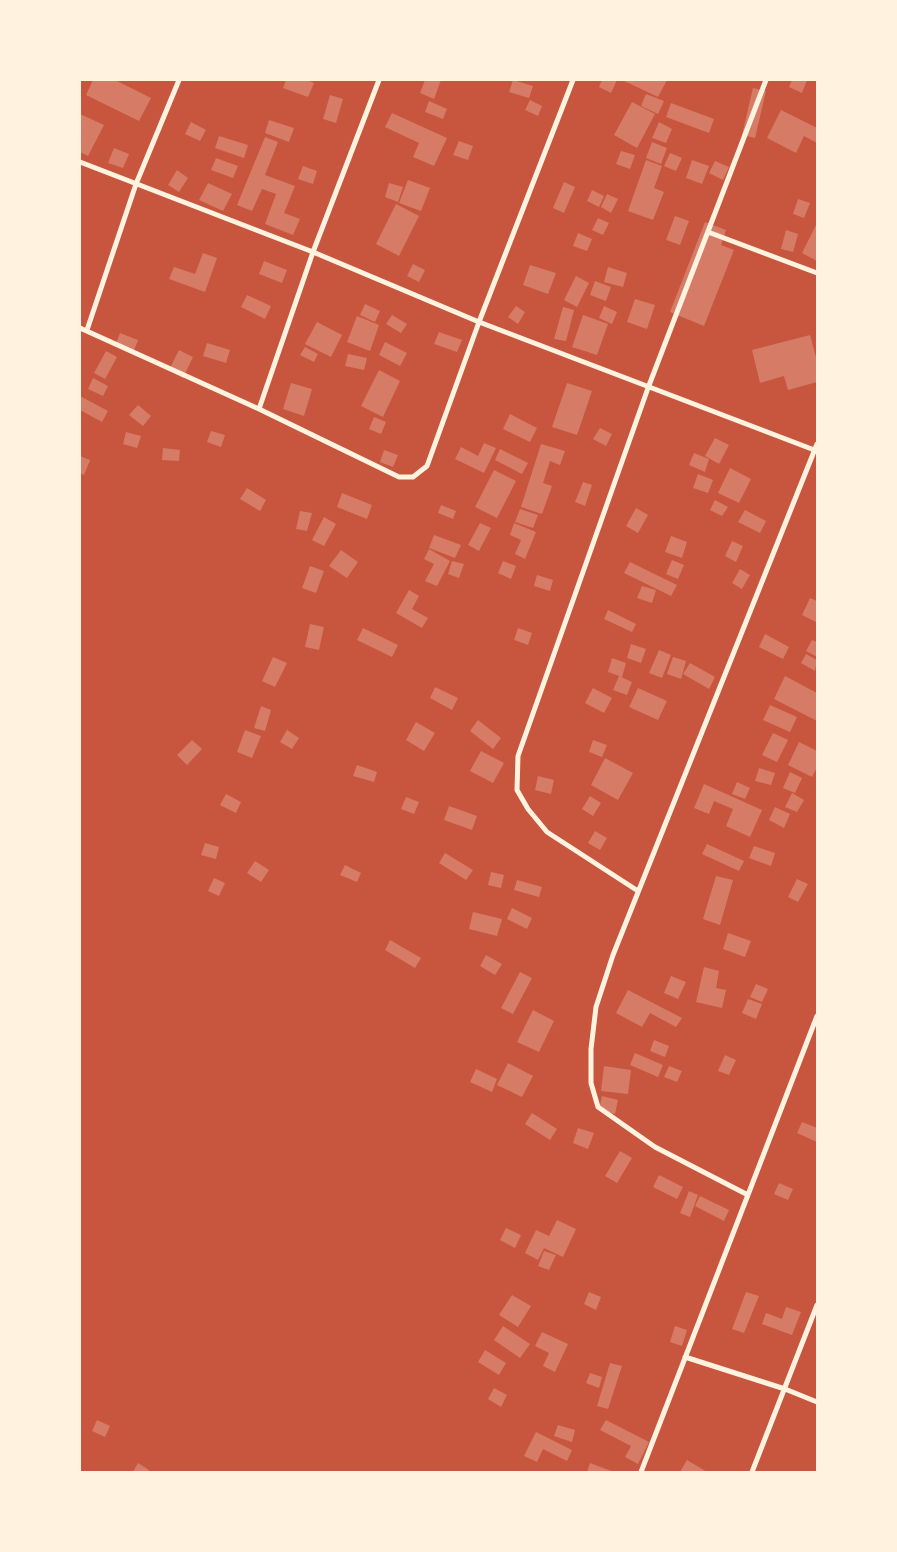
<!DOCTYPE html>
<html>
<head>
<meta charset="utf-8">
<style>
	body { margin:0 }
	#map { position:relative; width:897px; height:1552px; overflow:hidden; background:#c8553d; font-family:Ubuntu,sans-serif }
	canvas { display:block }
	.frame { position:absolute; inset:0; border:81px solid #fff3e0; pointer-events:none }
</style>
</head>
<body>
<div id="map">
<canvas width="897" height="1552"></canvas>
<div class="frame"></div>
</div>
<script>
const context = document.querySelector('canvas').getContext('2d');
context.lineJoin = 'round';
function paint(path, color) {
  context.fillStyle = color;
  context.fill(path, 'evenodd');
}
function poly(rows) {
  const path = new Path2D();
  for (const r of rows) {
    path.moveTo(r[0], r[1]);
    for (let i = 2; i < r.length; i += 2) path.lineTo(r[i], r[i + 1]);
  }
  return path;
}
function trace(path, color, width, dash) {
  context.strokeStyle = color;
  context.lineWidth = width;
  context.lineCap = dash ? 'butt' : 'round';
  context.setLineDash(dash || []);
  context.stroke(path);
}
paint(poly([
	[93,80,115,80,151,98,139,121,86,95],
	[286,80,307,80,314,83,308,97,283,88],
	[425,80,441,80,434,99,420,93],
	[513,80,533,86,529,98,509,92],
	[602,80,617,80,611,93,599,87],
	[622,80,667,80,658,97],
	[792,80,807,80,802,93,789,87],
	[753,88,766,91,755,138,742,135],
	[646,94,664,101,658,114,641,106],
	[330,95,343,99,336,123,323,119],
	[530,100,542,106,538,116,525,110],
	[429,101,447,109,443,119,425,112],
	[632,102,655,114,637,148,614,135],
	[671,103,714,119,709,133,666,117],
	[781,110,817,128,817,143,804,136,796,153,767,138],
	[392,113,447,138,434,166,413,157,419,143,385,127],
	[80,114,104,125,88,156,80,152],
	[269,120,294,128,289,142,265,133],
	[191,122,206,130,200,141,185,134],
	[659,122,672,129,666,143,652,138],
	[219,136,248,145,244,158,215,148],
	[265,137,278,142,265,175,295,186,284,213,300,219,293,235,265,224,276,194,262,189,252,211,237,205],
	[459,141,473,146,468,160,453,155],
	[652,142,667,148,661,164,646,158],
	[114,148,129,154,123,168,108,163],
	[621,151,635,155,630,169,616,164],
	[670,153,682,158,676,171,664,166],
	[216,158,238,166,233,178,211,170],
	[646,160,662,166,654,188,664,192,653,220,628,211],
	[692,160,709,166,702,184,686,178],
	[715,161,729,167,723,180,709,173],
	[303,166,317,171,313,184,298,179],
	[177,170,188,178,179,192,168,185],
	[408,180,430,188,421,211,399,203],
	[564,182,575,187,564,213,553,208],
	[208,183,232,194,223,211,199,200],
	[389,183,403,187,398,202,385,197],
	[592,190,604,196,599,207,587,201],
	[607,194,618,199,611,213,601,207],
	[798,199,810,203,804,218,793,214],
	[396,204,419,216,399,256,376,244],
	[675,216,689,221,680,245,666,240],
	[598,218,609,223,603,235,592,230],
	[705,222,726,230,721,245,734,250,704,326,670,312],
	[817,223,817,261,802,253],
	[786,230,798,234,793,252,781,249],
	[578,233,592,239,587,251,573,246],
	[203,253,217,258,205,292,169,279,174,267,195,274],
	[264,261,287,270,282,283,259,274],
	[413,264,425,270,419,282,407,276],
	[530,265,556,273,548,294,523,285],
	[608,267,627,273,623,287,604,282],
	[576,276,589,283,577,307,564,300],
	[595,281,611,287,606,301,590,295],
	[247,295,271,306,265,319,241,307],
	[635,299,655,305,647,329,627,322],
	[365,304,380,311,375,322,360,315],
	[516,306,525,312,518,324,508,317],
	[604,306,617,312,612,324,599,318],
	[563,307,574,310,566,341,554,339],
	[392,315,407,324,401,333,386,324],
	[583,315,608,324,597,355,572,347],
	[357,316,379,325,370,351,347,342],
	[317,322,342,335,331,357,305,344],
	[439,332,462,340,457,352,434,344],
	[120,333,138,340,133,353,115,346],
	[810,335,817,361,817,382,788,390,784,376,760,383,752,350],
	[385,342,407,353,400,366,379,355],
	[207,343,230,350,226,363,203,356],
	[305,347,318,354,314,362,300,355],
	[179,350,193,357,183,378,169,370],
	[106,351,117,357,105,379,94,373],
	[348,354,367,358,364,370,345,366],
	[379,370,400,381,383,417,361,406],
	[93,378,108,386,103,396,88,389],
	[291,383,312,389,304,416,283,409],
	[567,383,592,391,577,435,552,427],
	[80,396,108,411,102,422,80,410],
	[138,405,151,416,143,426,129,415],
	[510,414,537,428,530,442,503,429],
	[374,417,386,422,381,434,369,429],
	[600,428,612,434,606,446,593,439],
	[211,431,225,435,221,447,207,442],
	[126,432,141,436,137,448,123,444],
	[715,438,729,445,719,464,705,456],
	[484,443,496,448,484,473,455,459,461,447,478,456],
	[541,444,565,451,560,465,550,461,543,483,552,486,542,514,521,507],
	[163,448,180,450,179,461,162,460],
	[500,449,528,463,522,474,495,460],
	[384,450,398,455,393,467,380,462],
	[694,453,709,459,705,472,689,465],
	[80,456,90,460,84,475,80,473],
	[730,468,751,479,739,503,718,493],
	[494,470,516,481,497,518,475,507],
	[698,474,713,480,708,493,693,488],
	[583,482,592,485,585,506,575,502],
	[247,488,266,500,260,511,240,499],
	[342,493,372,505,367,519,337,507],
	[715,500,728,507,722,516,710,510],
	[441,505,456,511,453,519,438,513],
	[636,508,648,515,638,533,626,526],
	[520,509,538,515,533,528,515,522],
	[745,510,766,521,760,533,738,522],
	[300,511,312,513,307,531,296,529],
	[324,517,336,524,324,546,312,540],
	[480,523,491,528,479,551,468,545],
	[514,523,536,532,525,559,515,554,521,540,510,535],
	[434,535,461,545,455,558,429,548],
	[671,536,687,542,682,558,665,552],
	[732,541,743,546,736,562,725,556],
	[429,549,450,561,437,586,425,581,434,564,424,559],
	[341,550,358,562,347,578,329,566],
	[672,560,684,565,678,579,666,574],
	[452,561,464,564,459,578,448,574],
	[503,561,516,566,511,579,498,573],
	[630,562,677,585,671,596,624,573],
	[310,566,324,571,316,593,302,588],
	[740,569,750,575,742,589,732,583],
	[537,575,553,580,550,591,534,586],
	[642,586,656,590,652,603,637,598],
	[409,590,419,596,412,609,428,618,422,628,396,613],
	[810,598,817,601,816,622,802,615],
	[608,610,636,624,632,632,604,619],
	[310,624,324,627,319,650,305,647],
	[363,628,398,645,392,657,357,640],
	[518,628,532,633,528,645,514,640],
	[765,634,789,647,783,659,759,647],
	[812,640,817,642,817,657,806,651],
	[631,644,646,649,641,663,627,658],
	[659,650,671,655,662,678,649,673],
	[806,654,817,660,815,671,801,663],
	[273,657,287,663,275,687,262,681],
	[673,657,686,661,681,679,667,674],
	[612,658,626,663,622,677,608,672],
	[690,663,715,677,709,689,683,674],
	[619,676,632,682,627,695,613,690],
	[785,676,817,693,817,721,774,699],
	[435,687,458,698,452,710,430,698],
	[593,688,612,698,604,713,585,703],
	[638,688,667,701,658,720,629,707],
	[770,705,797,717,790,732,763,720],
	[261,706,271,710,265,731,254,728],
	[478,720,501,738,493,749,470,731],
	[416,722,435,733,424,751,406,740],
	[245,730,261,736,252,758,237,752],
	[287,730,299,738,292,749,280,742],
	[773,733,788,740,777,762,762,755],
	[192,740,202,749,187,765,177,755],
	[593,740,607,745,602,757,589,752],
	[799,742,817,751,817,767,812,777,788,765],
	[481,751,504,763,493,783,470,771],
	[605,758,633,773,618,800,591,785],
	[357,765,377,772,374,782,353,776],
	[759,768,775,773,771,785,755,781],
	[790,772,802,778,795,793,783,788],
	[538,776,554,780,551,794,535,790],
	[737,782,750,788,745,799,732,794],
	[704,784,762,810,750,837,726,826,733,809,714,801,709,814,694,808],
	[792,793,804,800,797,812,785,807],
	[226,794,241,802,236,813,220,805],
	[590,796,601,803,593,816,582,809],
	[406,797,419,802,414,814,401,809],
	[449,806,477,816,472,830,444,820],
	[775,807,790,814,784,828,769,820],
	[595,831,607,838,600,850,588,843],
	[205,843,219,847,216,859,201,855],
	[707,844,744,861,739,871,702,854],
	[754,846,775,853,771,866,749,858],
	[445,853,473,870,466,880,439,863],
	[255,861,269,870,261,882,247,873],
	[345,865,361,873,357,882,340,875],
	[491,872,504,875,501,888,488,885],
	[716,876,733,880,720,925,703,919],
	[214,878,225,883,219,896,208,891],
	[797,879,808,884,798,902,788,897],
	[517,880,542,887,539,897,514,890],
	[512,908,532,918,527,929,507,919],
	[473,912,502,919,497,936,469,929],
	[728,933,751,941,745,957,723,949],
	[390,940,421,958,415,968,385,950],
	[486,955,502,964,495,975,480,966],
	[704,967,719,971,716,988,726,990,722,1008,696,1002],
	[520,972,532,978,513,1014,501,1008],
	[671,976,686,982,678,999,664,993],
	[756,984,768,989,762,1002,750,997],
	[628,990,682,1018,676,1027,650,1013,642,1027,616,1013],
	[748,999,762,1004,756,1019,742,1013],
	[533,1010,554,1021,539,1052,517,1042],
	[654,1040,669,1046,665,1057,650,1051],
	[635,1053,663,1065,658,1077,630,1065],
	[725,1055,736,1060,729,1075,718,1071],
	[508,1063,533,1076,522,1097,497,1085],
	[604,1066,631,1070,628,1094,601,1091],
	[669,1066,682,1071,677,1082,664,1077],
	[476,1069,497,1079,492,1092,470,1082],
	[602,1096,618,1100,615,1114,599,1110],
	[532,1113,557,1129,550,1140,525,1124],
	[802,1122,817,1128,817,1142,797,1133],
	[578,1128,594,1133,588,1149,573,1143],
	[620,1151,632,1158,617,1183,605,1176],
	[659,1175,683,1187,677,1199,653,1187],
	[779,1183,793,1189,788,1200,774,1194],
	[689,1191,698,1195,690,1217,680,1213],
	[700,1196,729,1210,724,1221,695,1206],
	[557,1220,576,1229,563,1257,544,1248,538,1260,525,1253,536,1230,549,1236],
	[506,1228,521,1235,515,1248,500,1240],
	[544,1251,556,1255,549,1270,538,1266],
	[589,1292,601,1297,596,1310,584,1304],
	[746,1292,759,1296,744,1333,732,1329],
	[512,1295,531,1306,518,1327,499,1315],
	[786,1307,801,1312,792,1335,762,1324,766,1313,782,1319],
	[503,1326,530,1344,520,1358,494,1340],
	[675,1326,687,1330,682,1346,670,1342],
	[542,1332,568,1344,555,1372,543,1366,549,1353,535,1346],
	[485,1350,506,1363,499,1375,478,1362],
	[610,1363,622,1366,608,1409,597,1406],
	[590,1373,602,1377,599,1388,586,1383],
	[494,1388,507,1395,501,1407,488,1399],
	[97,1420,110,1426,105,1437,92,1431],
	[606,1420,649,1442,638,1464,625,1457,631,1446,600,1430],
	[558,1425,575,1430,572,1442,554,1436],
	[536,1432,572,1450,567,1461,543,1449,537,1462,524,1456],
	[687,1460,707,1472,680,1472],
	[138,1463,149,1470,148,1472,133,1472],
	[590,1463,614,1472,587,1472]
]), '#d67c66');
trace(poly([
	[80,162,313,252,479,322,817,451],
	[708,232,817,273],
	[80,328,259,409,399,477,413,477,427,466,479,322,573,80],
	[87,330,136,184,179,80],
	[259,409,313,252,379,80],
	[638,891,547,832,528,809,517,790,518,756,648,388,766,80],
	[748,1195,655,1147,598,1107,591,1083,591,1049,596,1007,613,955,817,444],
	[685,1357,785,1389,817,1402],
	[641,1472,817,1016],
	[752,1472,817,1305]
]), '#fff3e0', 5);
</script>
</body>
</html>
